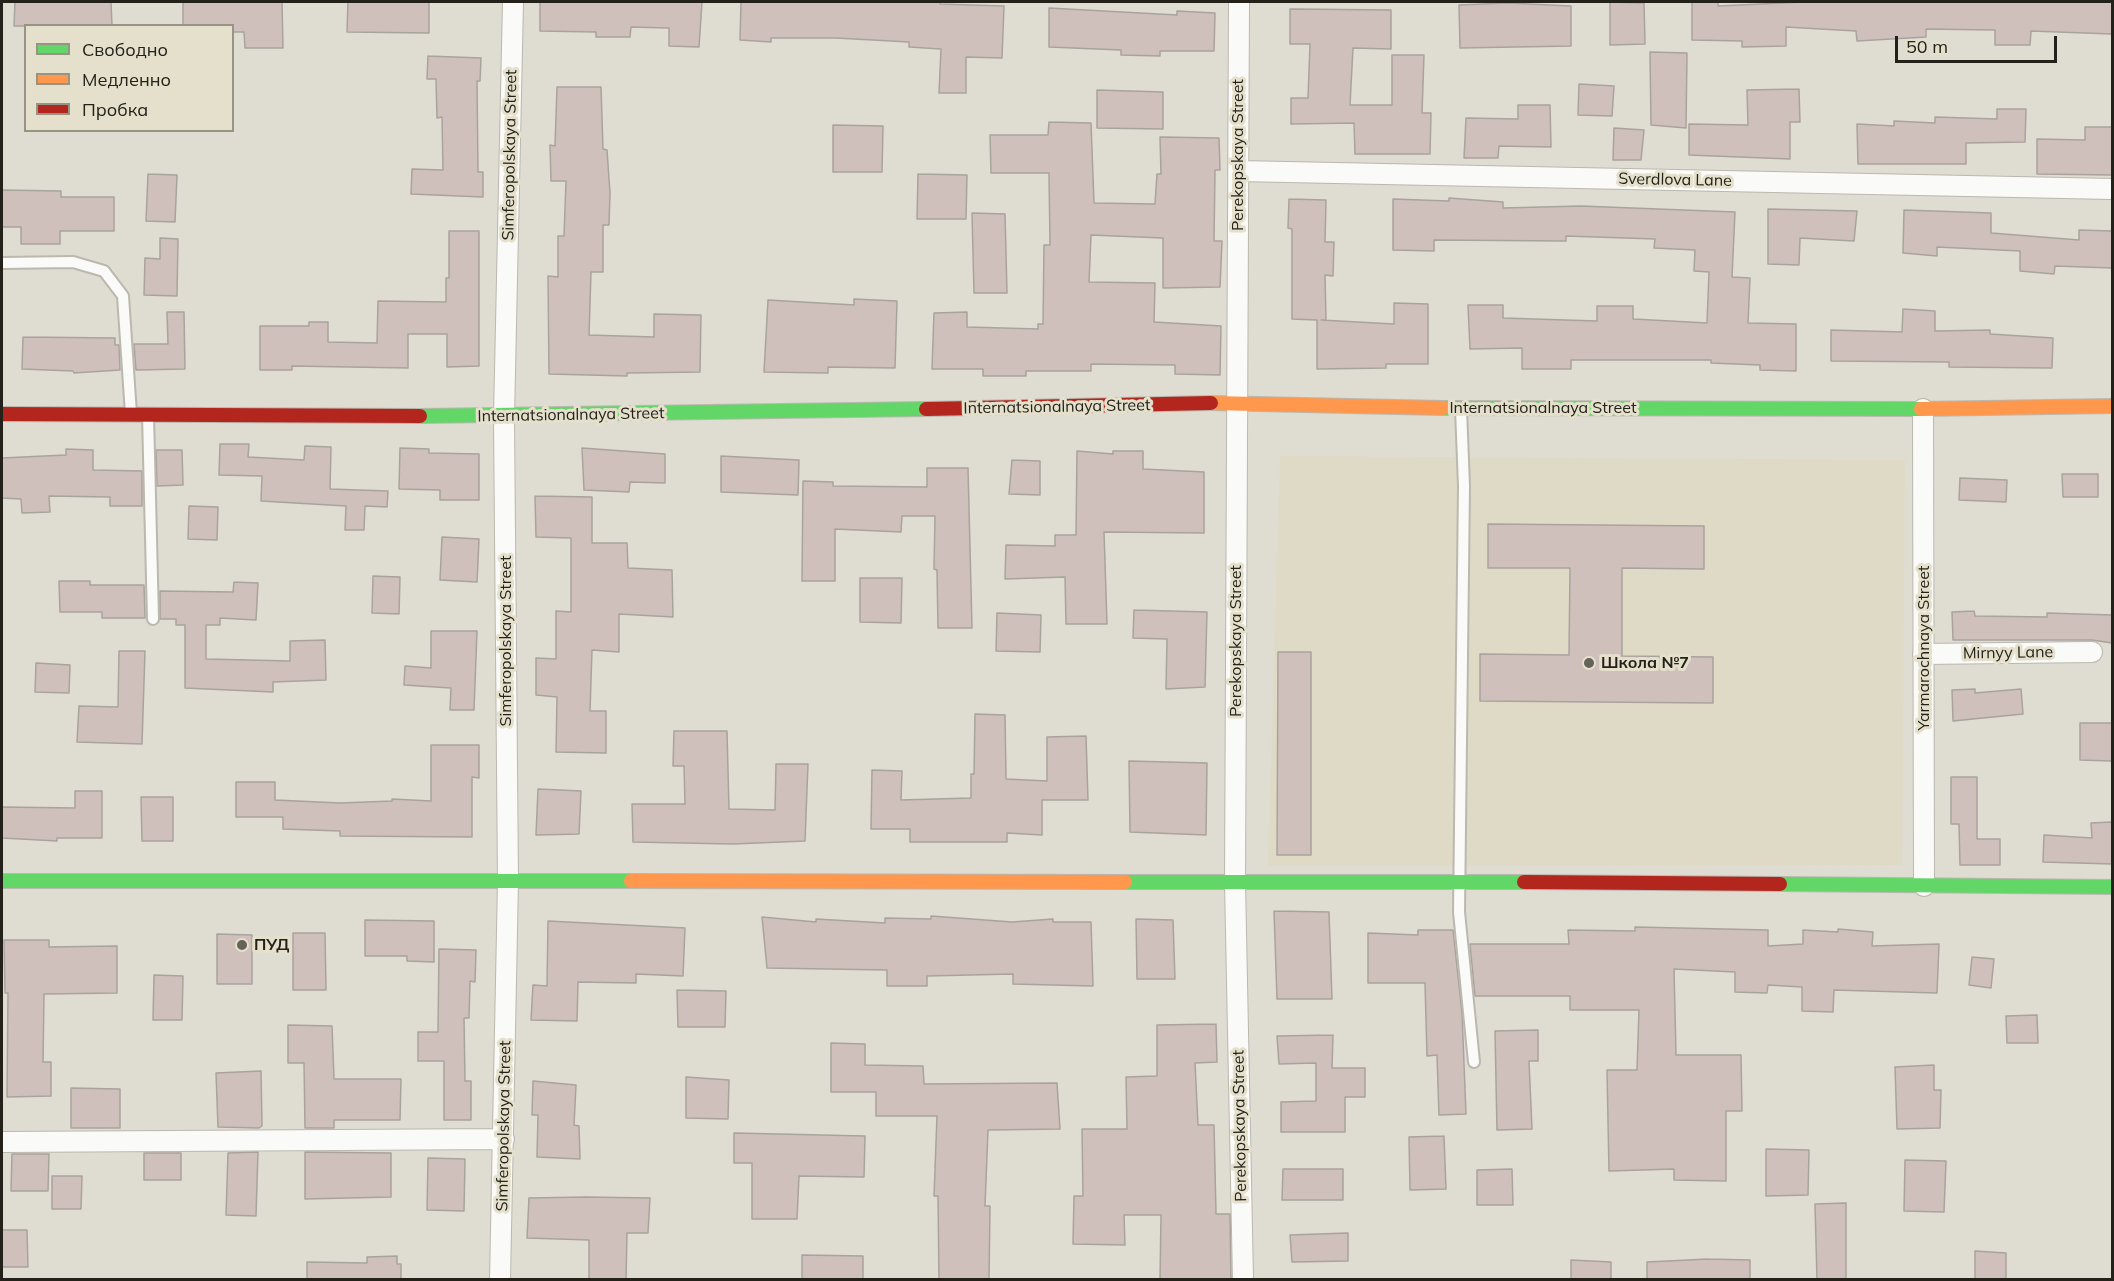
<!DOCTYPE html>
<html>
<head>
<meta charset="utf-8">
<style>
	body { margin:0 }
	#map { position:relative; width:2114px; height:1281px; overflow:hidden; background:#dfdcd2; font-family:Mulish,sans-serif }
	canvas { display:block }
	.frame { position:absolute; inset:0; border:3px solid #23211a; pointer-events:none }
	.legend { position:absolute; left:24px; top:24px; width:210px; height:108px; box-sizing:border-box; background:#e5e0cc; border:2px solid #979485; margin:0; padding:8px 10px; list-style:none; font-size:18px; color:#23211a }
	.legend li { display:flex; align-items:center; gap:12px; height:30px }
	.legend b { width:30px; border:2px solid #979485 }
	.scale { position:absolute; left:1895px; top:36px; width:162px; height:27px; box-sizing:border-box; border:3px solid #23211a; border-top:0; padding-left:8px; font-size:18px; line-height:21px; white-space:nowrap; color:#23211a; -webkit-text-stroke:4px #e5e0cc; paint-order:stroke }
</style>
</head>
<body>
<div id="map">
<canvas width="2114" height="1281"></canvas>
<div class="frame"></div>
<ul class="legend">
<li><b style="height:8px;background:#63d668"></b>Свободно</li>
<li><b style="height:8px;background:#ff974d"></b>Медленно</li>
<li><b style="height:8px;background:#b3261e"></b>Пробка</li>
</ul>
<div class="scale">50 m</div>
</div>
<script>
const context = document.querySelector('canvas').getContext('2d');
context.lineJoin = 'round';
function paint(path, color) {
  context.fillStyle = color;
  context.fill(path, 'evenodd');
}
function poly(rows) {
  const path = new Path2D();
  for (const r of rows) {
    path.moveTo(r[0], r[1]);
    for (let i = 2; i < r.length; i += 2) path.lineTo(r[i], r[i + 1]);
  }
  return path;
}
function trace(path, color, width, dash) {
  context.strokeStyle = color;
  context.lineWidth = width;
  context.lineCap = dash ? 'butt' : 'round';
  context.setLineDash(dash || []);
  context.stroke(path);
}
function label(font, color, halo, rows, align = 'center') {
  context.font = font + ' Mulish,sans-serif';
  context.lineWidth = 6;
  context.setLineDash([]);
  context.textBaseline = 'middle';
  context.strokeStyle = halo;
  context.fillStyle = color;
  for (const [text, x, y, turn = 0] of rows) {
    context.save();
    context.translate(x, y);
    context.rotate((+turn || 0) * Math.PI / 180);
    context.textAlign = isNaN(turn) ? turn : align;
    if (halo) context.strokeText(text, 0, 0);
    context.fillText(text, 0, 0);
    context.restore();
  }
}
paint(poly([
	[1280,456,1905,460,1902,865,1268,866]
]), '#dfdac6');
const building = poly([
	[15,2,111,2,112,26,14,26,15,2],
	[183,2,282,2,283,48,245,48,244,32,232,32,232,26,183,26,183,2],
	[348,2,429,2,429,33,347,32,348,2],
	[540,2,702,2,699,47,669,46,669,28,631,27,630,37,596,37,596,32,540,31,540,2],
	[741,2,940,2,940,4,1004,6,1002,58,966,57,966,93,939,93,941,49,909,47,909,42,836,38,771,38,771,42,740,40,741,2],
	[1610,2,1644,3,1645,44,1610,45,1610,2],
	[1692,2,1718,2,1718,6,1804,2,2112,2,2112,34,2031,31,2030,45,1995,45,1995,30,1926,29,1926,37,1857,41,1856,31,1786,27,1786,46,1742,47,1742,41,1692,40,1692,2],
	[1508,3,1571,6,1571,46,1460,48,1459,5,1508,3],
	[1049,8,1177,15,1177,11,1215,13,1214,51,1160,51,1160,56,1121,55,1121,50,1049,47,1049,8],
	[1290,9,1391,10,1391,49,1353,48,1350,105,1392,105,1392,55,1424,55,1422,113,1431,113,1430,154,1355,154,1354,123,1291,124,1291,98,1308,98,1310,44,1290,44,1290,9],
	[1650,52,1687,53,1686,128,1651,125,1650,52],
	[428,56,481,58,480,81,477,81,478,172,483,172,483,197,411,194,412,169,443,170,442,117,437,118,436,79,427,79,428,56],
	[1579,84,1614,86,1612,116,1578,115,1579,84],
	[557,87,601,87,603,149,607,150,610,193,609,225,603,225,603,272,591,272,589,335,654,337,654,314,701,315,700,372,627,373,627,376,549,374,548,276,558,277,558,236,564,236,566,181,551,181,550,145,555,146,557,87],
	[1799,89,1800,122,1790,122,1790,159,1689,155,1689,124,1748,125,1747,90,1799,89],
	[1097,90,1163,92,1163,129,1097,128,1097,90],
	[1518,105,1550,105,1551,147,1499,146,1498,158,1464,158,1466,118,1518,119,1518,105],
	[1997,109,2026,109,2025,142,1966,143,1966,164,1858,164,1857,124,1894,126,1894,121,1935,123,1935,117,1997,119,1997,109],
	[1049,122,1091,123,1094,203,1155,204,1157,174,1161,174,1160,137,1219,138,1220,170,1215,170,1214,241,1222,241,1220,287,1163,288,1163,238,1091,235,1089,282,1155,283,1154,322,1221,326,1220,375,1175,374,1175,365,1091,364,1091,371,1026,371,1026,376,983,376,983,369,932,369,934,313,967,312,967,327,1038,329,1038,324,1043,324,1044,245,1050,245,1049,173,991,173,990,135,1048,135,1049,122],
	[833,125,883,126,882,172,833,172,833,125],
	[2085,127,2112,127,2112,175,2037,174,2037,139,2085,140,2085,127],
	[1614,128,1644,130,1641,160,1613,160,1614,128],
	[148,174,177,175,175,222,146,221,148,174],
	[918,174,967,175,966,219,917,219,918,174],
	[2,190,61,191,61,197,114,197,114,231,60,231,60,244,21,244,21,227,2,227,2,190],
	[1449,198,1503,202,1503,208,1581,206,1735,212,1732,277,1750,278,1748,323,1796,324,1796,371,1760,370,1760,365,1711,363,1711,360,1571,360,1571,369,1522,369,1522,348,1470,349,1468,305,1503,305,1503,318,1597,321,1597,306,1633,306,1633,319,1707,323,1709,272,1694,271,1695,250,1654,248,1655,239,1566,236,1566,241,1434,240,1434,251,1393,250,1393,199,1449,201,1449,198],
	[1289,199,1326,200,1325,242,1334,242,1333,276,1325,275,1326,320,1321,320,1394,324,1394,303,1428,304,1428,364,1386,364,1386,368,1317,369,1317,320,1292,319,1292,229,1288,228,1289,199],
	[1768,209,1857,211,1854,241,1800,238,1799,265,1768,264,1768,209],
	[1904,210,1991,213,1991,233,2079,240,2079,230,2112,231,2112,268,2055,266,2054,274,2020,271,2020,251,1937,247,1937,256,1903,253,1904,210],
	[972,213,1005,214,1007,293,974,293,972,213],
	[449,231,479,231,479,366,447,367,447,334,408,334,408,368,292,366,292,370,260,370,260,326,309,326,309,322,328,322,328,342,377,343,378,301,446,302,446,278,449,278,449,231],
	[160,238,178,239,177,296,144,295,145,258,160,259,160,238],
	[854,299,897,301,895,368,828,367,828,373,764,372,768,300,854,305,854,299],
	[1903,309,1935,311,1935,331,1990,330,1990,334,2053,338,2052,368,1949,367,1949,362,1831,361,1831,330,1902,332,1903,309],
	[167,312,184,312,185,369,136,370,134,344,168,344,167,312],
	[23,337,115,338,115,345,119,345,120,370,74,373,73,371,22,369,23,337],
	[220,444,249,444,248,457,304,460,305,446,331,447,330,489,388,491,387,507,365,506,364,530,345,530,346,506,261,501,262,476,219,475,220,444],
	[400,448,429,449,429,453,479,454,479,500,440,500,440,490,399,489,400,448],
	[582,448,665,454,665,483,630,482,629,492,584,490,582,448],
	[66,449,93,450,93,470,142,471,142,506,110,506,110,497,49,496,50,512,22,513,21,499,2,498,2,458,66,455,66,449],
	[156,450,182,450,183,485,157,486,156,450],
	[1077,451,1113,454,1113,451,1143,451,1143,469,1204,472,1204,533,1104,532,1107,624,1066,624,1065,577,1005,579,1006,545,1055,546,1055,535,1076,535,1077,451],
	[721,456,799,460,798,495,721,492,721,456],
	[1012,460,1040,461,1040,495,1009,494,1012,460],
	[927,468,968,468,972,628,938,628,937,570,934,569,935,516,902,516,901,532,835,529,835,581,802,581,803,481,833,482,833,486,927,487,927,468],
	[2062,474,2098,474,2098,497,2063,497,2062,474],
	[1960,478,2007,480,2006,502,1959,500,1960,478],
	[535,496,592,497,592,543,627,543,628,568,672,570,673,617,619,614,619,652,592,650,590,711,606,711,606,753,556,752,557,697,536,695,536,658,556,659,556,611,571,612,571,538,536,537,535,496],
	[189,506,218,507,217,540,188,539,189,506],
	[1488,524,1704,526,1704,569,1622,568,1622,656,1713,657,1713,703,1480,701,1480,654,1569,655,1570,568,1488,568,1488,524],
	[442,537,479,539,477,582,440,580,442,537],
	[373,576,400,577,399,614,372,613,373,576],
	[860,578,902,578,901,623,860,622,860,578],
	[59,581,90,581,90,585,144,585,145,618,102,618,102,612,60,612,59,581],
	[234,582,258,583,256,620,220,618,220,625,206,625,206,659,290,661,290,641,325,640,326,680,273,682,273,692,185,688,185,625,176,625,176,619,160,619,160,591,233,592,234,582],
	[1134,610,1207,612,1205,687,1166,689,1167,639,1133,638,1134,610],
	[1974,611,1975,616,2047,617,2047,613,2112,615,2112,643,2092,640,1953,640,1952,612,1974,611],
	[997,613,1041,615,1040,652,996,651,997,613],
	[431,631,477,631,474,710,450,710,451,688,404,685,405,666,431,668,431,631],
	[119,651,145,651,142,744,77,742,79,706,118,707,119,651],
	[1278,652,1311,652,1311,855,1277,855,1278,652],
	[36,663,70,665,69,693,35,692,36,663],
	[1975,689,1975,693,2021,689,2023,714,1953,721,1952,690,1975,689],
	[975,714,1005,715,1006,779,1047,781,1047,737,1086,736,1088,800,1042,800,1042,835,1007,833,1007,842,910,842,910,829,871,829,872,770,902,771,901,800,971,798,971,774,974,774,975,714],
	[2080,723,2112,723,2112,761,2080,760,2080,723],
	[674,731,727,731,729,809,775,810,776,764,808,764,805,841,733,844,633,842,632,804,685,804,684,766,673,766,674,731],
	[431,745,479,745,479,778,472,777,472,837,340,836,340,831,283,829,283,817,236,817,236,782,275,782,275,800,340,803,392,801,392,799,431,801,431,745],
	[1129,761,1207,763,1206,835,1130,832,1129,761],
	[1951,777,1977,777,1977,839,2000,839,2000,865,1960,865,1959,824,1951,824,1951,777],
	[538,789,581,791,579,834,536,835,538,789],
	[75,791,102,791,102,838,57,838,57,841,2,838,2,807,75,808,75,791],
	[141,797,173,797,173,841,142,841,141,797],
	[2112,822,2112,864,2043,862,2044,835,2092,838,2091,823,2112,822],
	[1274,911,1329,912,1332,999,1277,999,1274,911],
	[931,916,1012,922,1053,919,1053,922,1091,922,1093,986,1013,984,1013,974,927,976,927,986,887,986,887,970,767,968,762,917,816,922,816,919,885,923,885,918,931,919,931,916],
	[1136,919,1173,920,1175,979,1137,979,1136,919],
	[365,920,434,921,434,962,407,961,407,956,365,956,365,920],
	[548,921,685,928,683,976,636,974,636,983,578,982,577,1021,531,1020,533,985,547,986,548,921],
	[1635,927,1768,930,1768,946,1803,944,1803,930,1838,932,1838,929,1873,932,1872,946,1939,944,1937,993,1834,990,1833,1012,1802,1011,1802,987,1768,985,1767,993,1735,992,1735,972,1674,969,1676,1055,1741,1055,1742,1111,1726,1111,1726,1181,1674,1180,1674,1169,1609,1171,1607,1070,1637,1070,1639,1010,1570,1010,1570,996,1475,996,1470,944,1569,944,1568,930,1635,931,1635,927],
	[1418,930,1453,930,1462,1013,1466,1114,1439,1115,1437,1055,1427,1056,1425,983,1368,983,1368,933,1418,935,1418,930],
	[293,933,325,933,326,990,293,990,293,933],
	[217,934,252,935,252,984,217,984,217,934],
	[4,940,49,940,49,947,117,946,117,993,44,994,43,1062,51,1062,51,1096,7,1097,8,993,5,993,4,940],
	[439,949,476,950,475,982,470,981,469,1018,464,1018,465,1081,471,1081,471,1120,444,1120,444,1061,418,1061,418,1032,438,1032,439,949],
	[1972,957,1994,959,1991,988,1969,985,1972,957],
	[154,975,183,976,182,1020,153,1020,154,975],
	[677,990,726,991,725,1027,678,1027,677,990],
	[2037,1015,2038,1043,2007,1043,2006,1016,2037,1015],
	[1216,1024,1217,1062,1195,1063,1198,1125,1214,1125,1216,1214,1230,1214,1231,1280,1160,1280,1161,1215,1124,1215,1125,1245,1073,1244,1074,1196,1083,1196,1082,1129,1127,1129,1126,1077,1157,1076,1157,1025,1216,1024],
	[288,1025,332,1026,334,1079,401,1079,400,1120,334,1120,334,1128,305,1128,304,1063,288,1063,288,1025],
	[1538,1030,1538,1061,1529,1061,1532,1129,1497,1130,1495,1031,1538,1030],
	[1333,1035,1332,1068,1365,1068,1365,1097,1345,1097,1345,1132,1281,1132,1281,1102,1316,1101,1316,1063,1279,1064,1277,1036,1333,1035],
	[831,1043,865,1044,865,1065,923,1066,924,1084,1057,1083,1060,1129,988,1130,985,1206,990,1206,989,1280,939,1280,938,1196,934,1196,937,1116,876,1116,876,1092,831,1092,831,1043],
	[1934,1065,1934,1090,1941,1090,1940,1128,1897,1129,1895,1067,1934,1065],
	[261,1071,262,1126,259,1128,218,1127,216,1073,261,1071],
	[686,1077,729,1080,728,1119,686,1118,686,1077],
	[533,1081,576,1085,574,1125,579,1126,580,1159,537,1157,538,1115,532,1115,533,1081],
	[71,1088,120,1089,120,1128,71,1128,71,1088],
	[734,1133,865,1136,864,1177,799,1176,797,1219,752,1219,752,1163,734,1163,734,1133],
	[1444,1136,1446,1189,1410,1190,1409,1137,1444,1136],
	[1766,1149,1809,1150,1808,1195,1766,1196,1766,1149],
	[258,1152,256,1216,226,1215,228,1153,258,1152],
	[305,1152,391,1153,391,1197,305,1199,305,1152],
	[144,1153,181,1153,181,1180,144,1180,144,1153],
	[12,1154,49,1154,48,1191,11,1191,12,1154],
	[428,1158,465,1159,464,1211,427,1210,428,1158],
	[1905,1160,1946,1161,1944,1212,1904,1211,1905,1160],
	[1283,1169,1343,1169,1343,1200,1282,1200,1283,1169],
	[1512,1169,1513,1205,1477,1205,1477,1170,1512,1169],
	[52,1176,82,1176,81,1209,52,1209,52,1176],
	[586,1197,650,1198,648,1233,627,1233,626,1280,589,1280,589,1240,527,1238,529,1198,586,1197],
	[1846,1203,1846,1280,1817,1280,1815,1204,1846,1203],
	[2,1230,27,1230,28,1267,2,1267,2,1230],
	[1348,1233,1348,1261,1292,1262,1290,1235,1348,1233],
	[1975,1251,2006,1253,2006,1280,1975,1280,1975,1251],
	[802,1255,863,1256,863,1280,802,1280,802,1255],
	[397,1256,397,1264,401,1264,401,1280,307,1280,307,1262,367,1263,367,1257,397,1256],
	[1708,1259,1750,1260,1750,1280,1647,1280,1647,1262,1708,1259],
	[1571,1260,1611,1262,1611,1280,1571,1280,1571,1260]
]);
paint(building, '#d0c0bb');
trace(building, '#a9a39e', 1.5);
const lane = poly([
	[2,263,73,262,104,271,123,296,131,414],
	[1461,409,1464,486,1459,912,1474,1062],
	[148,415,153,619]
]);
const street = poly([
	[1239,2,1235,882,1243,1280],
	[1238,171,2112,189],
	[1923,409,1924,886],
	[1923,654,2092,652],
	[2,1142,504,1139],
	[500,1280,508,881,504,417,513,2]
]);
const fast = poly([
	[1443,408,1921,409],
	[420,416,926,409],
	[2,881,631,881],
	[1125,882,1524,882],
	[1780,884,2112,887]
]);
const slow = poly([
	[1211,403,1443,408],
	[1921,409,2112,406],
	[631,881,1125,882]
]);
const jam = poly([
	[926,409,1211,403],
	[2,414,420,416],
	[1524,882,1780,884]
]);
trace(lane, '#bab8af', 14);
trace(street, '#bab8af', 22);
trace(fast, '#bab8af', 16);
trace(slow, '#bab8af', 16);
trace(jam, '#bab8af', 16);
trace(lane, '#fafaf8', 10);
trace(street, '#fafaf8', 20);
trace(fast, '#63d668', 14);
trace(slow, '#ff974d', 14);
trace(jam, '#b3261e', 14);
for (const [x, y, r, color] of [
	[1589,663,6,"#65625a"],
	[242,945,6,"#65625a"]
]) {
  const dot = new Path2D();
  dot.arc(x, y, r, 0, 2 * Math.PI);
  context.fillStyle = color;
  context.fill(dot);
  trace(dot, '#e5e0cc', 2);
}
label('16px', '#23211a', '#e5e0cc', [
	["Simferopolskaya Street",510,155,-89],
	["Perekopskaya Street",1238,155,-90],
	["Sverdlova Lane",1675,180,1],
	["Internatsionalnaya Street",1057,407,-1],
	["Internatsionalnaya Street",1543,408],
	["Internatsionalnaya Street",571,415,-1],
	["Simferopolskaya Street",506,641,-90],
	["Perekopskaya Street",1236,641,-90],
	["Yarmarochnaya Street",1924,648,-90],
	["Mirnyy Lane",2008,653,-1],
	["Simferopolskaya Street",504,1126,-89],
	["Perekopskaya Street",1240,1126,-91]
]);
label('bold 16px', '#23211a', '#e5e0cc', [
	["Школа №7",1601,663],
	["ПУД",254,945]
], 'left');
</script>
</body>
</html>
